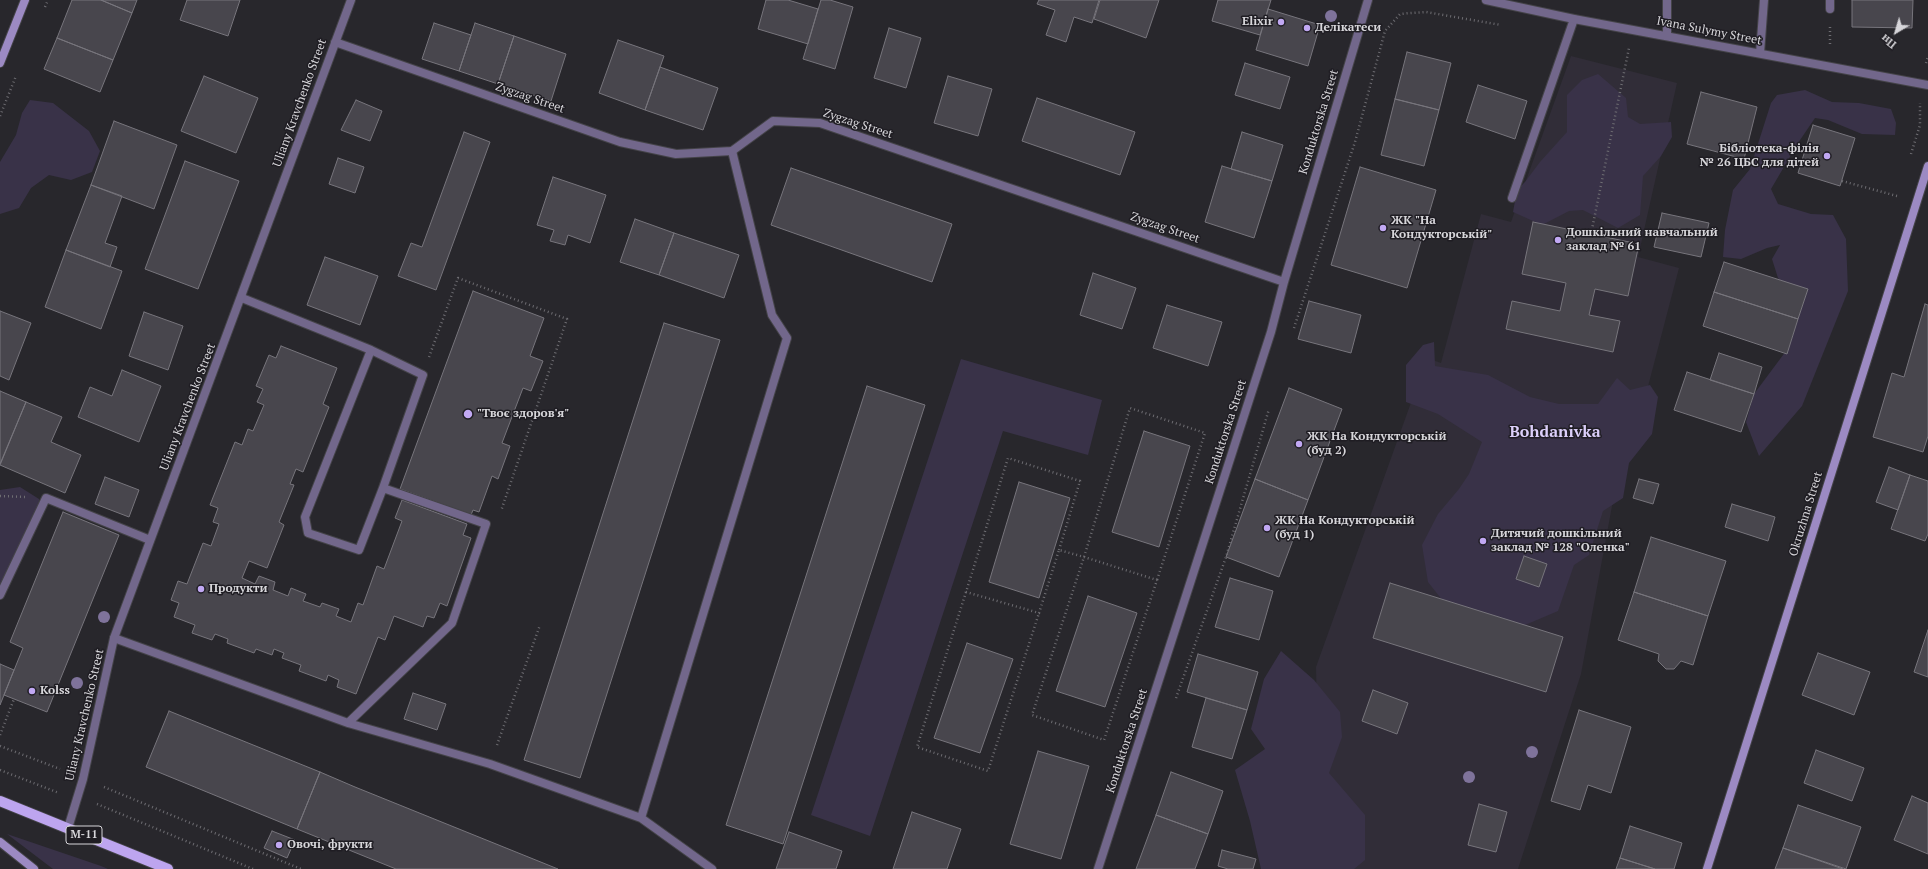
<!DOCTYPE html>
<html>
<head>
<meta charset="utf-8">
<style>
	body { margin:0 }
	#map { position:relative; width:1928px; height:869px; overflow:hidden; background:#28272c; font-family:"PT Serif",serif }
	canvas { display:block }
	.north { position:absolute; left:1876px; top:12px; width:40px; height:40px; -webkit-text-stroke:3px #1f1d23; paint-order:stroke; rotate:218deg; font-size:11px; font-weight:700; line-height:16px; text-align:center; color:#d7d6da }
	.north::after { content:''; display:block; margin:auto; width:14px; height:18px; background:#d7d6da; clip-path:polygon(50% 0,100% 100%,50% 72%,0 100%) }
</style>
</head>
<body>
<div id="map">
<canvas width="1928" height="869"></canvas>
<div class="north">Пн</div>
</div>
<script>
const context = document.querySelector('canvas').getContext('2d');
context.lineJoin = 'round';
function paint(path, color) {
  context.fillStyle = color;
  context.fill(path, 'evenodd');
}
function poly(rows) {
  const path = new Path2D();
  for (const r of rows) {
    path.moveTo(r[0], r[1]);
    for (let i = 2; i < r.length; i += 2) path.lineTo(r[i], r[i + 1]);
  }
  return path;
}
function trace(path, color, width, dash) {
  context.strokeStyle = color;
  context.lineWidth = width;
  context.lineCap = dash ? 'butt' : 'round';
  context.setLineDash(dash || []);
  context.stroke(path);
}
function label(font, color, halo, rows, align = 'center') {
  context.font = font + ' "PT Serif",serif';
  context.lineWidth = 3;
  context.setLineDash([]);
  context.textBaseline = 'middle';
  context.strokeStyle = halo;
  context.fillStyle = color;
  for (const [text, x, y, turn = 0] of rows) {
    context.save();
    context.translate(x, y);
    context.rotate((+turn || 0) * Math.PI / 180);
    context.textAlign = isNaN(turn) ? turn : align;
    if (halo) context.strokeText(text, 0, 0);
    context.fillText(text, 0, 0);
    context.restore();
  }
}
paint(poly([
	[1571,56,1677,83,1638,257,1679,268,1640,417,1629,414,1581,674,1518,869,1320,869,1316,667,1427,358,1441,363,1481,214,1511,222]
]), '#312d38');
paint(poly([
	[1598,74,1626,98,1628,117,1640,124,1671,122,1672,137,1661,156,1643,176,1640,215,1618,228,1583,210,1569,211,1542,225,1513,212,1517,190,1525,182,1540,162,1567,132,1567,95,1582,80],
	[1805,90,1832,102,1859,103,1891,109,1896,123,1895,135,1862,134,1828,120,1815,118,1798,143,1771,189,1778,204,1811,214,1833,215,1846,239,1848,291,1802,406,1759,456,1746,422,1754,394,1789,347,1798,319,1800,304,1778,278,1772,259,1780,245,1767,248,1741,259,1723,257,1725,230,1733,190,1750,169,1771,103,1777,95],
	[30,100,53,103,89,131,100,151,92,172,71,180,49,175,31,188,19,208,0,214,0,162,16,135,22,113],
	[1434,342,1435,366,1488,375,1530,397,1559,404,1598,404,1617,378,1630,390,1650,385,1658,397,1652,434,1629,463,1623,498,1603,511,1589,555,1574,565,1558,611,1511,631,1447,606,1428,582,1422,545,1438,514,1459,489,1469,474,1482,442,1438,414,1406,402,1406,365,1423,345],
	[961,359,1102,400,1088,455,1003,431,870,836,811,815],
	[20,487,39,499,40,522,24,539,0,588,0,490],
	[1281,651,1314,680,1340,712,1342,737,1329,773,1365,815,1365,860,1354,869,1261,869,1250,821,1235,770,1265,749,1251,729,1264,679],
	[7,834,101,866,108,869,53,869]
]), '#393248');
const building = poly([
	[72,0,101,0,132,13,113,60,57,38,72,0],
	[101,0,137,0,132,13,101,0],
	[187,0,240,0,228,36,180,20,187,0],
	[766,0,788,0,818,9,808,44,758,29,766,0],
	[821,0,830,0,853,7,835,69,803,59,821,0],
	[1039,0,1099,0,1092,23,1074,17,1066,42,1046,35,1055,10,1037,4,1039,0],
	[1100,0,1159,0,1146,38,1094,19,1100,0],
	[1218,0,1271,0,1260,35,1212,21,1218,0],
	[1852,0,1913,0,1912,28,1852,27,1852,0],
	[1268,9,1320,25,1308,66,1256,50,1268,9],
	[434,23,471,35,459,71,422,59,434,23],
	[475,23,514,36,498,84,459,71,475,23],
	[889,28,921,38,906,88,874,78,889,28],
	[514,36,566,54,551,101,498,84,514,36],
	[57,38,113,60,100,92,44,69,57,38],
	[618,40,664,56,645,110,599,93,618,40],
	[1407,52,1451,63,1439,110,1395,99,1407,52],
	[1245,63,1290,77,1280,109,1235,95,1245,63],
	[660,67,718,88,703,130,645,110,660,67],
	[204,76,258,98,236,153,181,131,204,76],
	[948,76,992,89,978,136,934,123,948,76],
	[1478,85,1527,101,1515,139,1466,122,1478,85],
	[1701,92,1757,107,1744,159,1687,144,1701,92],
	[1037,98,1135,132,1120,175,1022,141,1037,98],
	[1395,99,1439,110,1424,166,1381,155,1395,99],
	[356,100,382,111,370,141,341,130,356,100],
	[114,121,177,145,154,209,91,185,114,121],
	[1813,125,1855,138,1840,186,1798,173,1813,125],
	[464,132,490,142,436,290,398,276,411,243,422,247,464,132],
	[1242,132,1283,145,1272,181,1231,169,1242,132],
	[338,158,364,167,355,193,329,184,338,158],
	[185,161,239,181,198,289,145,269,185,161],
	[1222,166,1272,181,1254,238,1205,222,1222,166],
	[1360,167,1436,190,1407,288,1331,265,1360,167],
	[791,168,952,224,932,282,771,225,791,168],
	[553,177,606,195,590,243,568,235,565,245,550,241,554,230,537,225,553,177],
	[91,185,122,196,105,243,117,247,110,267,66,250,91,185],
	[1662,213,1709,223,1701,257,1654,247,1662,213],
	[635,219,674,233,659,275,620,262,635,219],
	[1533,222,1639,244,1628,296,1595,289,1589,315,1620,321,1613,352,1506,329,1512,301,1560,311,1566,283,1522,274,1533,222],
	[674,233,739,255,724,298,659,275,674,233],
	[66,250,122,271,101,329,45,307,66,250],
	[325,257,378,276,360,325,307,305,325,257],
	[1724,262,1808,289,1798,319,1714,292,1724,262],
	[1093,273,1136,288,1122,329,1080,315,1093,273],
	[473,291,544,318,530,356,543,361,531,391,523,388,502,443,510,446,498,479,492,476,479,512,473,510,471,515,400,489,473,291],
	[1714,292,1798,319,1787,354,1703,326,1714,292],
	[1309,301,1361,315,1351,353,1298,339,1309,301],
	[1925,304,1928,305,1928,436,1923,452,1873,437,1892,373,1904,377,1925,304],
	[1167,305,1222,322,1208,366,1153,348,1167,305],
	[0,311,31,323,9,380,0,376,0,311],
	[144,312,183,326,168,370,129,356,144,312],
	[664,323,720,340,580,778,524,760,664,323],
	[281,346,337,368,323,404,329,407,303,472,296,469,290,484,294,485,279,522,284,525,267,568,249,561,242,578,255,584,259,576,275,582,273,590,288,596,291,588,306,594,303,601,320,607,322,603,339,609,336,616,351,622,358,603,363,605,377,566,384,569,402,521,395,518,402,500,467,524,463,535,471,538,447,606,440,603,434,618,427,616,423,627,394,616,385,640,378,637,356,694,337,687,339,680,328,675,326,681,299,671,301,665,282,658,284,653,274,649,272,655,256,649,254,653,227,643,228,639,215,634,212,640,192,633,195,625,174,617,179,603,171,600,178,581,187,584,203,543,211,546,219,524,213,522,218,508,210,505,235,442,242,445,248,429,253,431,264,405,257,402,263,389,256,386,269,355,276,358,281,346],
	[1719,353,1762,367,1754,394,1710,380,1719,353],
	[122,370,161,386,139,442,78,417,90,387,112,396,122,370],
	[1687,372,1754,394,1741,432,1674,410,1687,372],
	[867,386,925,405,783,844,726,825,867,386],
	[1289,388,1342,409,1308,500,1255,479,1289,388],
	[0,391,26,402,0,464,0,391],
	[26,402,62,417,51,442,81,455,65,493,0,465,26,402],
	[1144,431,1190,446,1159,547,1112,532,1144,431],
	[1889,467,1910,475,1898,510,1876,502,1889,467],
	[1910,475,1928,481,1928,534,1925,541,1891,529,1910,475],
	[105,477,139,490,129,517,95,504,105,477],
	[1255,479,1308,500,1279,577,1226,557,1255,479],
	[1639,479,1659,484,1653,504,1633,498,1639,479],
	[1019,482,1070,498,1039,598,989,582,1019,482],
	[1732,504,1775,517,1768,541,1725,527,1732,504],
	[63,512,119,535,47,712,4,695,23,648,10,642,63,512],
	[1651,537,1726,561,1708,616,1634,592,1651,537],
	[1524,556,1547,564,1539,587,1516,579,1524,556],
	[1230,578,1273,591,1259,640,1215,627,1230,578],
	[1390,583,1563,637,1546,692,1373,638,1390,583],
	[1634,592,1708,616,1693,665,1681,661,1674,669,1666,669,1658,661,1659,654,1618,640,1634,592],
	[1088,596,1137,613,1105,707,1056,691,1088,596],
	[1928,630,1928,677,1914,672,1928,630],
	[967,643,1013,659,980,753,934,738,967,643],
	[1818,653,1870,672,1854,715,1802,695,1818,653],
	[1198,654,1258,672,1247,710,1187,692,1198,654],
	[0,664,14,670,0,705,0,664],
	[1373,690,1408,703,1397,734,1362,721,1373,690],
	[413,693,446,704,437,730,404,719,413,693],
	[1206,698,1247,710,1232,759,1192,747,1206,698],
	[1579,710,1631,727,1611,793,1588,785,1580,810,1551,801,1579,710],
	[169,711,320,772,297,829,146,767,169,711],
	[1816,750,1864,768,1852,801,1804,783,1816,750],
	[1038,751,1089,766,1061,859,1010,844,1038,751],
	[320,772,355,787,558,869,396,869,297,829,320,772],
	[1171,772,1223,791,1208,834,1156,815,1171,772],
	[1912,796,1928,803,1928,854,1894,840,1912,796],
	[1479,804,1507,812,1496,852,1468,845,1479,804],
	[1798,805,1861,827,1846,869,1783,848,1798,805],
	[912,812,961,829,947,869,893,869,912,812],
	[1156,815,1208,834,1195,869,1136,869,1156,815],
	[1630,826,1682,843,1674,869,1655,869,1620,858,1630,826],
	[272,831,295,840,287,858,264,848,272,831],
	[789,832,842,851,836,869,776,869,789,832],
	[1783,848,1843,869,1775,869,1783,848],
	[1222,850,1256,859,1253,869,1228,869,1218,866,1222,850],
	[1620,858,1655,869,1616,869,1620,858]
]);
paint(building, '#48464d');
trace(building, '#77757c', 1);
const lane = poly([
	[1830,0,1830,9],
	[1760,53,1764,0],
	[1512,198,1574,19],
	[242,298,371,350,305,517,308,533,359,550,383,488,486,524,452,623,348,723],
	[371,350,423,375,383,488],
	[0,595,46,498,150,540],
	[114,638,348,723,490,764,641,818],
	[712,869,641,818,787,338,772,315,732,151]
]);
const street = poly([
	[1486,0,1574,19,1928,85],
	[1667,35,1667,0],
	[335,42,620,142,676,154,732,151,773,121,820,123,1284,282],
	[68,828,83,779,114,638,351,0],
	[1098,869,1271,332,1284,282,1368,0]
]);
const secondary = poly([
	[0,63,25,0],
	[0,842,34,869],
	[1707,869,1928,166]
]);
const primary = poly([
	[0,801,168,869]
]);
trace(lane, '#444348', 10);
trace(street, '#444348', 10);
trace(secondary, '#444348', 10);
trace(primary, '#444348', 12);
trace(poly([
	[45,7,48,0],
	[1830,27,1830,46],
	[1926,63,1928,57],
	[0,116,16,76],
	[1911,154,1920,125,1920,103],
	[1842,181,1897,196],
	[1591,234,1629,48],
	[1294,328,1355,142,1385,31,1400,14,1410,13,1426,12,1501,25],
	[429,357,458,278,567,319,501,511],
	[0,496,26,497],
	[1059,550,1080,481,1008,458,966,592,1039,613,1059,550,1084,557,1157,580,1104,740,1032,715,1084,557,1130,408,1205,433,1157,580],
	[966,592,917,747,988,771,1039,613],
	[1176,698,1226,557,1269,409],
	[0,735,14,699],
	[497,745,540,625],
	[0,746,60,769],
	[0,770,59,793],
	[104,787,301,869],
	[97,804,253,869]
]), '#6e6d72', 2.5, [1, 3]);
trace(lane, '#72678b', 8);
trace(street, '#72678b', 8);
trace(secondary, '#9c8ac3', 8);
trace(primary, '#bda5ef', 10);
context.fillStyle = '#7f739b';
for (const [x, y] of [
	[1331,16],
	[104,617],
	[77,683],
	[1532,752],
	[1469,777]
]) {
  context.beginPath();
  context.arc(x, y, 6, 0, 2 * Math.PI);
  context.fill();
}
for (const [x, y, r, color] of [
	[1281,22,4,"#c1a8f3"],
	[1307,28,4,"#c1a8f3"],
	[1827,156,4,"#c1a8f3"],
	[1383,228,4,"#c1a8f3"],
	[1558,240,4,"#c1a8f3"],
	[468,414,5,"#c1a8f3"],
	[1299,444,4,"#c1a8f3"],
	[1267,528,4,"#c1a8f3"],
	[1483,541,4,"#c1a8f3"],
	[201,589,4,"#c1a8f3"],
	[32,691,4,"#c1a8f3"],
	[279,845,4,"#c1a8f3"]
]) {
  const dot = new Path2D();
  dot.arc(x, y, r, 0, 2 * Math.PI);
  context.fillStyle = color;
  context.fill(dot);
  trace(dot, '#1f1d23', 1.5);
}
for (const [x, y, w] of [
	[84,835,36]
]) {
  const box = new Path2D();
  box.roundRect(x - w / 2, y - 9, w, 18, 3);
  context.fillStyle = '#1f1d23';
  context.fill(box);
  trace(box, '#d7d6da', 1);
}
label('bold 11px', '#d7d6da', null, [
	["М-11",84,835]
]);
label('bold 12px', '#d7d6da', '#1f1d23', [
	["Elixir",1273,22,"right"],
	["Делікатеси",1315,28],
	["Бібліотека-філія",1819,149,"right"],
	["№ 26 ЦБС для дітей",1819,163,"right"],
	["ЖК \"На",1391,221],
	["Кондукторській\"",1391,235],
	["Дошкільний навчальний",1566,233],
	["заклад № 61",1566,247],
	["\"Твоє здоров'я\"",477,414],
	["ЖК На Кондукторській",1307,437],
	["(буд 2)",1307,451],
	["ЖК На Кондукторській",1275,521],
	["(буд 1)",1275,535],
	["Дитячий дошкільний",1491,534],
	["заклад № 128 \"Оленка\"",1491,548],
	["Продукти",209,589],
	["Kolss",40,691],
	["Овочі, фрукти",287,845]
], 'left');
label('12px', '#d7d6da', '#1f1d23', [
	["Ivana Sulymy Street",1709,31,11],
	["Zygzag Street",530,98,19],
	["Uliany Kravchenko Street",300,103,-70],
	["Konduktorska Street",1319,122,-73],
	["Zygzag Street",858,124,18],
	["Zygzag Street",1165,228,19],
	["Uliany Kravchenko Street",188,407,-69],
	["Konduktorska Street",1226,432,-72],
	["Okruzhna Street",1806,514,-73],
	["Uliany Kravchenko Street",85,715,-77],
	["Konduktorska Street",1127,741,-72]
]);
label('bold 16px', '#dccffa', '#1f1d23', [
	["Bohdanivka",1555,432]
]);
</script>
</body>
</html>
